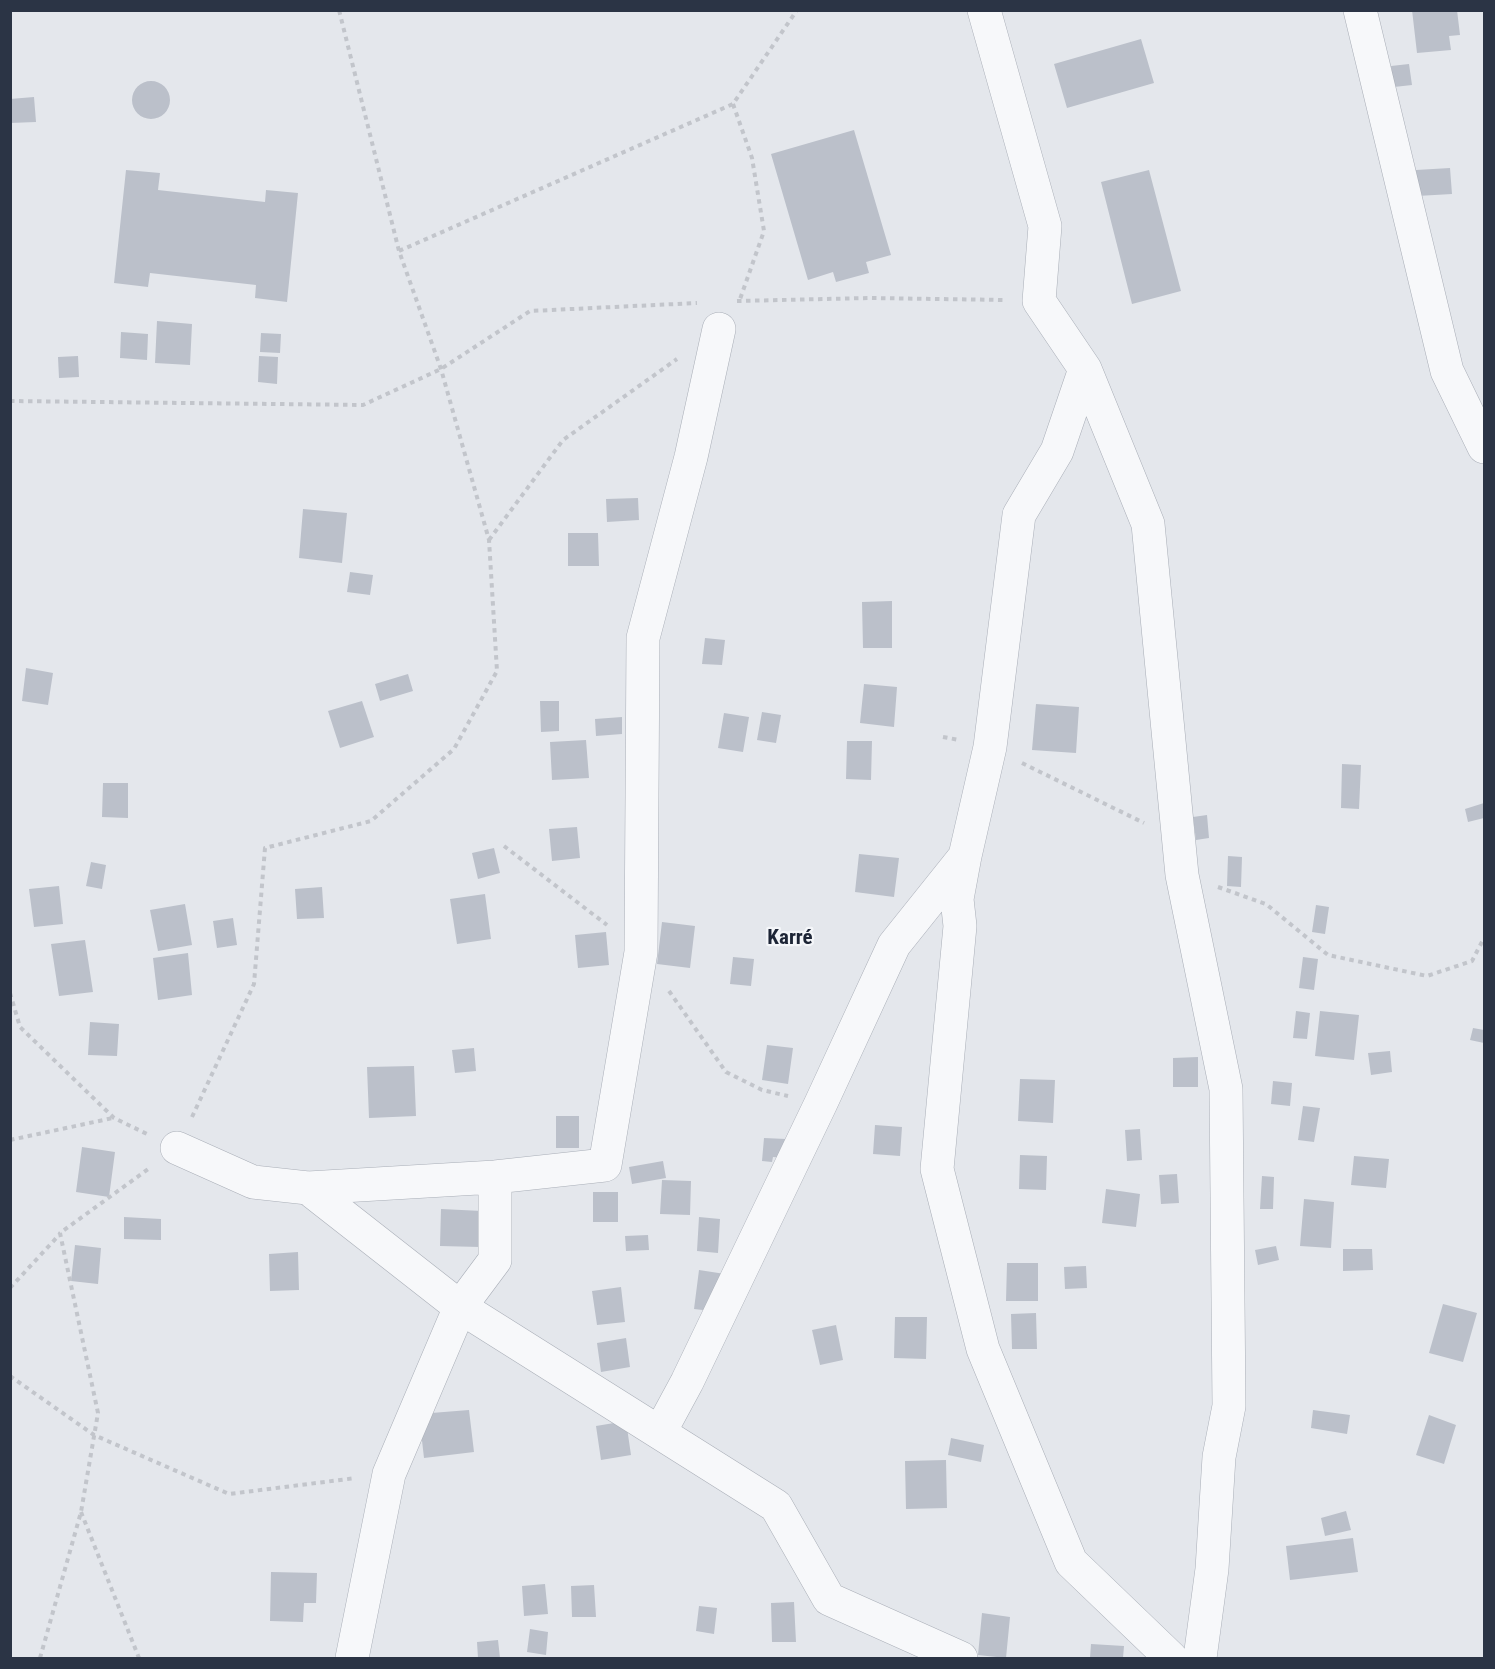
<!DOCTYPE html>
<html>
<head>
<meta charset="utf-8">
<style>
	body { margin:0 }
	#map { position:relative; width:1495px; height:1669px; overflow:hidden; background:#e4e7ec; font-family:"Roboto Condensed",sans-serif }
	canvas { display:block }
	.frame { position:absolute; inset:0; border:12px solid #2b3445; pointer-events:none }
</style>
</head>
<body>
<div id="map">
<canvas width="1495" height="1669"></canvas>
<div class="frame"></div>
</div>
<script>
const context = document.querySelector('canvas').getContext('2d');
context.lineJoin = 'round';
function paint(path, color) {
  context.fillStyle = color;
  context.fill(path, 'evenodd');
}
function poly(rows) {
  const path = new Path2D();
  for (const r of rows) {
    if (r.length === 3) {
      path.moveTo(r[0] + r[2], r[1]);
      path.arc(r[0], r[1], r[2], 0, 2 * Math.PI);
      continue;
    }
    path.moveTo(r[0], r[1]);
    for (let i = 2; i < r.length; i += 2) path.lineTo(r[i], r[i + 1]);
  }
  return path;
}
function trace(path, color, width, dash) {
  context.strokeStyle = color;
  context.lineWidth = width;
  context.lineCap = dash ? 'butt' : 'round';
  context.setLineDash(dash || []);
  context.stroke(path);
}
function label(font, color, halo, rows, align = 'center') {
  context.font = font + ' "Roboto Condensed",sans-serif';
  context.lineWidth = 4.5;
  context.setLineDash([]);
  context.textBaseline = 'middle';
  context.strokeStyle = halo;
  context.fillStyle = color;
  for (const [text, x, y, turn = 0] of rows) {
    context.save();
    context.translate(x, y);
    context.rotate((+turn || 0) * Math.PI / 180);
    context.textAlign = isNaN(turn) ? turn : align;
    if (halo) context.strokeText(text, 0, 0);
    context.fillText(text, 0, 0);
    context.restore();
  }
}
paint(poly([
	[1412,10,1457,10,1460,35,1449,36,1451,50,1417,53],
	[1141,39,1154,83,1067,108,1054,64],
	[1409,64,1412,85,1394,87,1391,66],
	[151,100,19],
	[34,97,36,122,10,123,10,99],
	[854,130,891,255,866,262,869,273,836,282,833,272,808,280,771,154],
	[1450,168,1452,194,1417,196,1416,170],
	[126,170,160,173,158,190,265,202,266,190,298,193,287,302,255,298,256,285,150,273,148,287,114,283],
	[1149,170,1181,291,1132,304,1101,182],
	[157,321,192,324,190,365,155,363],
	[121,332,148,334,147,360,120,358],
	[261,333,281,334,280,353,260,352],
	[78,356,79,377,59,378,58,357],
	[259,356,278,357,277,384,258,382],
	[638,498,639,520,607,522,606,499],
	[303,509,347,513,342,563,299,558],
	[568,533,598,533,599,566,568,566],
	[350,572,373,575,370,595,347,592],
	[892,601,892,648,863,648,862,602],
	[705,638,725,640,722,665,702,664],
	[26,668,53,673,48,705,22,701],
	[408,674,413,691,380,701,375,684],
	[864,684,897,687,894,727,860,723],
	[362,701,374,737,340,748,328,711],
	[540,701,559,701,559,731,541,732],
	[1036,704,1079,707,1076,753,1032,750],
	[762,712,781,715,776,743,757,740],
	[724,713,749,717,743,752,718,748],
	[622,717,622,734,596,736,595,719],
	[586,740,589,778,552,780,550,742],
	[847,741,872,741,871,780,846,779],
	[1342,764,1361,765,1359,809,1341,808],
	[103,783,128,783,128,818,102,817],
	[1484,803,1484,818,1468,822,1465,809],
	[1207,815,1209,838,1196,840,1193,817],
	[577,827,580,858,552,861,549,829],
	[494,848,500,873,478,879,472,853],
	[859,854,899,858,894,897,855,892],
	[1228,856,1242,857,1241,887,1227,886],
	[91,862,106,865,102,889,86,886],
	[59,886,63,924,34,927,29,889],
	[322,887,324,918,297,919,295,889],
	[485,894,491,939,457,944,450,899],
	[185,904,192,945,158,951,150,910],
	[1316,905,1329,907,1325,934,1312,932],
	[233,918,237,945,217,948,213,921],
	[662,922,695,926,690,968,657,964],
	[606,932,609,965,578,968,575,935],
	[85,940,93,992,59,996,51,944],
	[188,953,192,995,158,1000,153,958],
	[733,957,754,959,751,986,730,984],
	[1303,957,1318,959,1314,990,1299,988],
	[1296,1011,1310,1013,1307,1039,1293,1038],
	[1320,1011,1359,1015,1354,1060,1315,1056],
	[90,1022,119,1024,117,1056,88,1055],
	[1473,1028,1484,1030,1484,1043,1470,1040],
	[767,1045,793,1048,788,1084,762,1080],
	[474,1048,476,1071,455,1073,452,1050],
	[1390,1051,1392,1072,1371,1075,1368,1053],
	[1198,1057,1198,1087,1173,1087,1173,1058],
	[414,1066,416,1116,369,1118,367,1067],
	[1020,1079,1055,1080,1053,1123,1018,1121],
	[1273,1081,1292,1083,1290,1106,1271,1104],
	[1303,1106,1320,1108,1314,1142,1298,1140],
	[556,1116,579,1116,579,1148,556,1148],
	[875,1125,902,1127,900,1156,873,1154],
	[1140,1129,1142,1160,1127,1161,1125,1130],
	[764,1138,786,1139,784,1158,773,1157,772,1162,762,1161],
	[82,1147,115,1152,109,1197,76,1192],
	[1020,1155,1047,1156,1046,1190,1019,1189],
	[1354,1156,1389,1159,1386,1188,1351,1185],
	[663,1161,666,1178,632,1184,629,1167],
	[1177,1174,1179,1203,1161,1204,1159,1175],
	[1262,1176,1274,1177,1273,1209,1260,1209],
	[662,1180,691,1181,690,1215,660,1214],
	[1106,1189,1140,1194,1136,1227,1102,1223],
	[593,1192,618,1192,618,1222,593,1222],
	[1304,1199,1334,1202,1331,1248,1300,1246],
	[441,1209,482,1211,480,1247,440,1246],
	[124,1217,161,1219,161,1240,124,1239],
	[699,1217,720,1219,718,1253,697,1251],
	[648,1235,649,1250,626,1251,625,1236],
	[75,1245,101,1248,98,1284,71,1281],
	[1276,1246,1279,1260,1258,1265,1255,1250],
	[1343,1249,1372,1249,1373,1270,1343,1271],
	[298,1252,299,1290,270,1291,269,1254],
	[1007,1263,1038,1263,1038,1301,1006,1301],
	[1086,1266,1087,1288,1065,1289,1064,1267],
	[699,1270,725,1274,720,1312,694,1309],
	[621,1287,625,1322,597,1325,592,1291],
	[1443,1304,1477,1313,1463,1362,1429,1353],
	[1036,1313,1037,1349,1012,1349,1011,1314],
	[895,1317,927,1317,926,1359,894,1358],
	[836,1325,843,1360,820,1365,812,1330],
	[626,1338,630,1367,601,1372,597,1343],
	[469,1410,474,1452,424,1458,419,1414],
	[1313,1410,1350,1415,1347,1434,1311,1428],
	[1429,1415,1456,1425,1444,1464,1416,1455],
	[626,1421,631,1455,601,1460,596,1426],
	[951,1438,984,1445,981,1462,948,1455],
	[946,1460,947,1508,906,1509,905,1461],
	[1346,1511,1351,1530,1325,1536,1321,1518],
	[1353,1538,1358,1572,1290,1580,1286,1546],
	[271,1572,317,1573,316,1603,304,1603,303,1622,270,1621],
	[545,1584,548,1614,524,1616,522,1586],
	[594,1585,596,1617,572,1617,571,1586],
	[794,1602,796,1642,772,1642,771,1603],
	[699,1606,717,1608,714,1634,696,1631],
	[982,1613,1010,1617,1006,1658,978,1655],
	[530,1629,548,1632,546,1655,527,1652],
	[498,1640,500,1658,478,1658,477,1642],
	[1091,1644,1124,1646,1123,1658,1090,1658]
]), '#bbc0ca');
const minor = poly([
	[984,10,1045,226,1039,301,1085,369,1148,524,1182,875,1226,1089,1229,1406,1219,1457,1212,1569,1200,1658],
	[1360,10,1447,371,1484,447],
	[1085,369,1057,451,1019,515,990,747,965,856,957,899,960,926,937,1169,983,1349,1071,1562,1171,1658],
	[177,1148,253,1182,308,1188,460,1307,776,1506,829,1599,961,1658],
	[308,1188,495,1177,605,1165,641,952,643,638,691,457,719,329],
	[660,1432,687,1382,821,1103,894,945,962,860],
	[352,1658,389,1474,460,1307,495,1260,495,1177]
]);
trace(minor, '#a9aeb7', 34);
trace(poly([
	[733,104,752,158,764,231,739,302],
	[399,251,733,104,797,10],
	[737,301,869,298,1006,300],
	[10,401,363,405,441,369,530,311,697,303],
	[489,540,563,440,677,359],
	[943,737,959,740],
	[1022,763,1144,823],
	[504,846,607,925],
	[1218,887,1266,904,1328,955,1427,976,1472,961,1484,938],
	[669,991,726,1072,762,1090,788,1096],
	[10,993,20,1027,114,1118,147,1134],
	[192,1117,254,984,265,848,371,821,454,749,497,671,489,540,441,369,399,251,339,10],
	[10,1140,113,1118],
	[10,1288,60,1234],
	[10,1376,94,1435,229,1494,356,1478],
	[81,1512,139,1658],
	[40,1658,81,1512,98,1413,60,1233,151,1167]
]), '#c2c5cb', 4, [4.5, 4.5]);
trace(minor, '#f7f8fa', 33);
label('bold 21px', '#1d2536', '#f4f6f9', [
	["Karré",790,939]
]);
</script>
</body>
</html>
